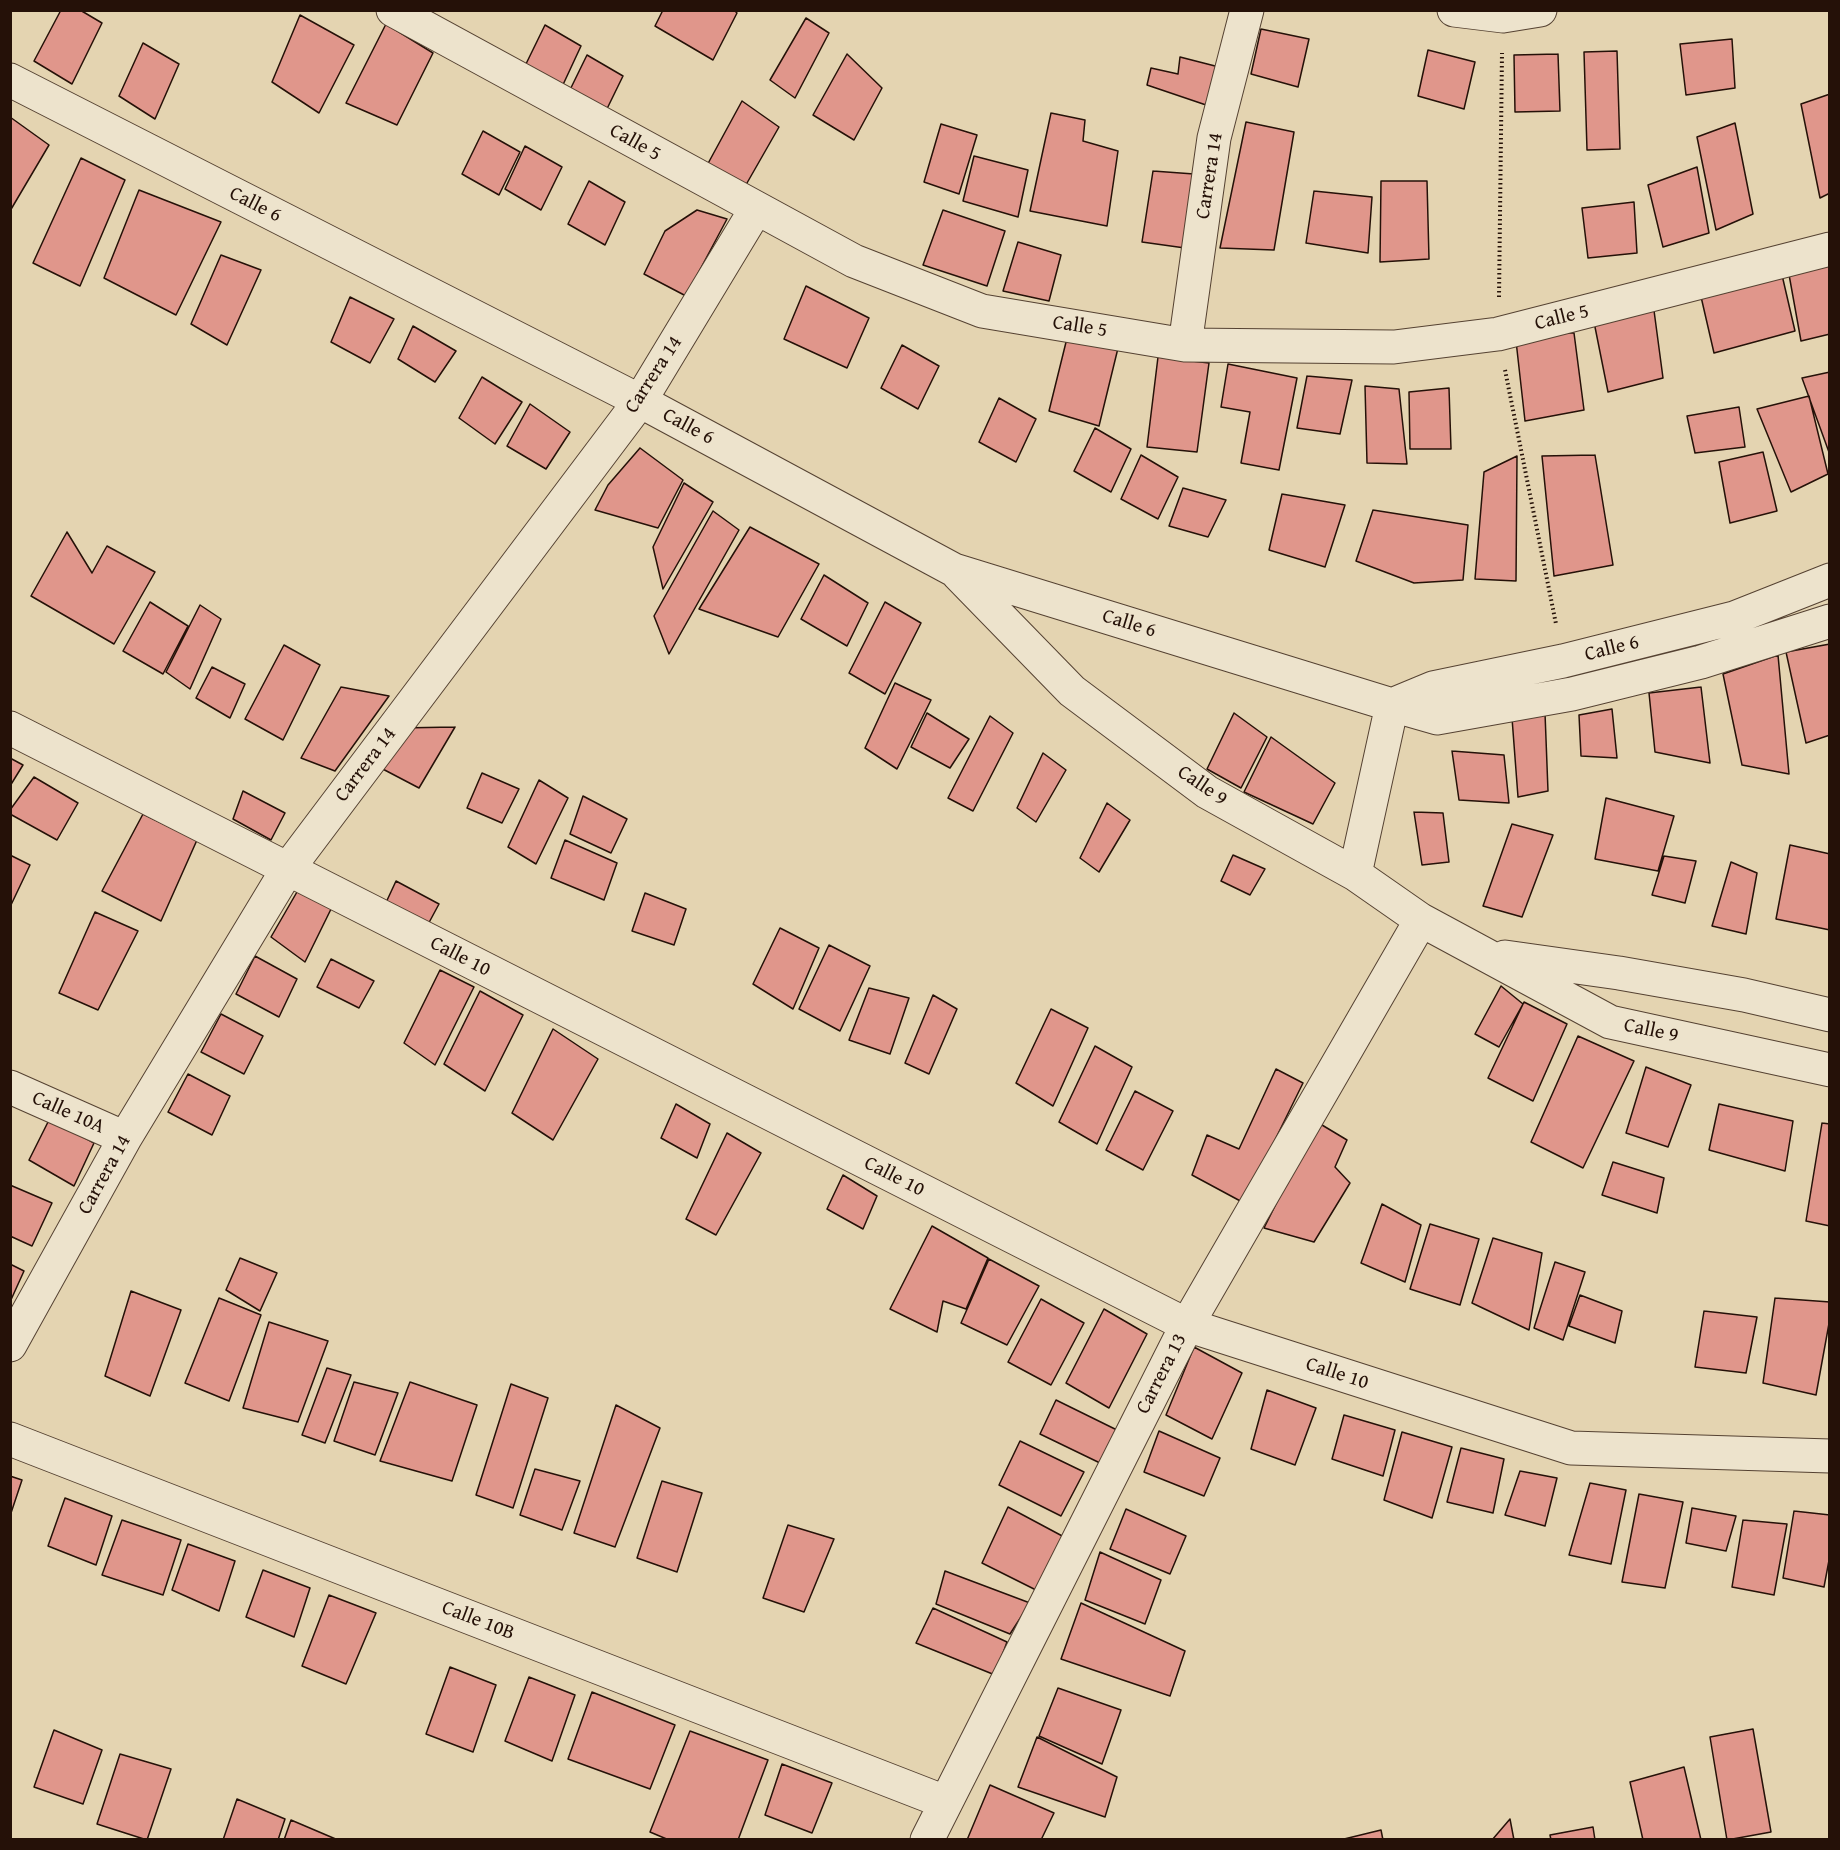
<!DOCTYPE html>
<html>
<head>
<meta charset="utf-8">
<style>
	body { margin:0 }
	#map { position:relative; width:1840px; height:1850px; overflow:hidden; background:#e4d4b1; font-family:"Gentium Book Plus",serif }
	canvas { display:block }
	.frame { position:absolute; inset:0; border:12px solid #251108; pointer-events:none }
</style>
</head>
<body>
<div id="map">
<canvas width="1840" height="1850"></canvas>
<div class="frame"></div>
</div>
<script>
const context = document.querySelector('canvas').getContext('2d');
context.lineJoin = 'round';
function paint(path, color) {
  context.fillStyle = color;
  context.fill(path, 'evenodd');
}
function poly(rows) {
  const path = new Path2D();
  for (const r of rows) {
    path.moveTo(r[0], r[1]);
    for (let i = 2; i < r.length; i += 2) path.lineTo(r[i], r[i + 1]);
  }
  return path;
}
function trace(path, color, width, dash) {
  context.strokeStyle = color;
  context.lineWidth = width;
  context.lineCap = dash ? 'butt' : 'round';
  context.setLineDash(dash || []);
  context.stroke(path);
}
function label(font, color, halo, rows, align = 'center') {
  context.font = font + ' "Gentium Book Plus",serif';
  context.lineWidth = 5;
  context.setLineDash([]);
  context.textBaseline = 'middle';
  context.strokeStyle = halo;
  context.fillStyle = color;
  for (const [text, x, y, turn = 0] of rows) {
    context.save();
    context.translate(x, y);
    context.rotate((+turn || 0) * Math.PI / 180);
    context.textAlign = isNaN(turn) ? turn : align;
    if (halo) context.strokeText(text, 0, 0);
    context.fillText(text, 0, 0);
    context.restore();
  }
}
const building = poly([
	[61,10,80,10,102,23,72,84,34,61,61,10],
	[663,10,734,10,737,13,713,60,655,26,663,10],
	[300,15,354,45,319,113,272,82,300,15],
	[806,18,829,33,795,98,770,80,806,18],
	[386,24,433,53,397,125,346,103,386,24],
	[545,25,581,46,561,89,524,68,545,25],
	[1261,29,1309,39,1298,87,1251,74,1261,29],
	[1732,39,1735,88,1686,95,1680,44,1732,39],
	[143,43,179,64,155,119,119,96,143,43],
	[1428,50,1475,62,1464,109,1418,96,1428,50],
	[1617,51,1620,149,1587,150,1584,52,1617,51],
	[847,54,882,88,854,140,813,115,847,54],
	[1558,54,1560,111,1515,112,1514,55,1558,54],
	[587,55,623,76,602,119,566,98,587,55],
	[1180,57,1219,67,1212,107,1147,85,1151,68,1178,74,1180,57],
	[1830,94,1830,193,1820,198,1801,104,1830,94],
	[742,101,779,127,743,190,705,169,742,101],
	[1051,113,1085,120,1083,141,1118,151,1107,226,1030,211,1051,113],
	[10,117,49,145,10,211,10,117],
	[1246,122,1294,132,1274,250,1220,248,1246,122],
	[1735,123,1753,214,1716,230,1697,137,1735,123],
	[941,124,977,135,959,194,924,182,941,124],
	[483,131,520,152,499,195,462,174,483,131],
	[525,146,562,167,541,210,505,189,525,146],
	[974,156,1028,170,1018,217,963,201,974,156],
	[81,158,125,180,80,286,33,263,81,158],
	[1697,167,1709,233,1663,247,1648,185,1697,167],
	[1153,171,1194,174,1185,248,1142,242,1153,171],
	[589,181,625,202,605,245,568,224,589,181],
	[1381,181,1427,181,1429,259,1380,262,1381,181],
	[139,190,221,222,176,315,104,278,139,190],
	[1314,191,1372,197,1368,253,1306,243,1314,191],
	[1634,202,1637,253,1588,258,1582,208,1634,202],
	[697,210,727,219,686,296,644,274,665,231,697,210],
	[943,210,1005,231,987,286,923,265,943,210],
	[1018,242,1061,255,1049,301,1003,291,1018,242],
	[221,255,261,270,227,345,191,324,221,255],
	[1830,258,1830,334,1801,341,1788,269,1830,258],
	[1782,275,1795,331,1714,353,1699,288,1782,275],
	[806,286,869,318,847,368,784,339,806,286],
	[350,297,394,319,370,363,331,342,350,297],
	[1653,303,1663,378,1608,392,1592,312,1653,303],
	[413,326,456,351,435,382,398,359,413,326],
	[1069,330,1119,344,1099,426,1049,411,1069,330],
	[1515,332,1574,333,1584,410,1525,421,1515,332],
	[902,345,939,366,918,409,881,388,902,345],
	[1158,357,1209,363,1197,452,1147,447,1158,357],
	[1228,364,1297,378,1279,470,1241,463,1250,412,1221,407,1228,364],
	[1830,372,1830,455,1802,378,1830,372],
	[1307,376,1352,380,1340,434,1297,428,1307,376],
	[482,377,522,402,495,444,459,418,482,377],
	[1365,386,1399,389,1407,464,1367,463,1365,386],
	[1449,388,1451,449,1410,449,1409,392,1449,388],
	[1809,396,1828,474,1791,492,1757,409,1809,396],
	[999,398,1036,419,1016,462,979,442,999,398],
	[530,404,570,432,546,469,507,446,530,404],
	[1739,407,1745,447,1695,453,1687,416,1739,407],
	[1095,428,1131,449,1111,492,1074,471,1095,428],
	[640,448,683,480,658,528,595,510,608,485,640,448],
	[1763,452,1777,511,1730,523,1719,462,1763,452],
	[1141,455,1178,477,1158,519,1121,499,1141,455],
	[1595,455,1613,565,1554,576,1542,456,1595,455],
	[1517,456,1516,581,1475,579,1484,472,1517,456],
	[684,483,713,502,663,589,653,547,684,483],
	[1183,488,1226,500,1208,537,1169,526,1183,488],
	[1282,494,1345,505,1325,567,1269,550,1282,494],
	[1373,510,1468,525,1463,580,1414,583,1356,561,1373,510],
	[713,511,739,530,669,654,654,616,713,511],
	[750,527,819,564,778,637,699,609,750,527],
	[67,532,92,573,107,546,155,572,114,644,31,596,67,532],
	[824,575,868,603,847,646,801,619,824,575],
	[150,602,188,626,163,674,123,651,150,602],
	[885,602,921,623,885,694,849,673,885,602],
	[200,605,221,619,190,689,166,672,200,605],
	[1830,644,1830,735,1806,743,1786,652,1830,644],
	[284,645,320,665,283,740,245,719,284,645],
	[1778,655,1789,774,1742,765,1723,674,1778,655],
	[212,667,245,684,230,718,196,698,212,667],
	[895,683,931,700,897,769,865,748,895,683],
	[341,687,389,696,335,771,301,758,341,687],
	[1701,687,1710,763,1655,752,1649,693,1701,687],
	[1612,709,1617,758,1581,756,1579,715,1612,709],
	[927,713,969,739,950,768,911,747,927,713],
	[1234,713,1267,737,1241,788,1207,769,1234,713],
	[1545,713,1548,791,1518,797,1512,718,1545,713],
	[990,716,1013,733,973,811,948,798,990,716],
	[455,727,419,788,377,766,399,728,455,727],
	[1271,737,1335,783,1313,824,1244,792,1271,737],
	[1452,751,1504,755,1509,803,1459,800,1452,751],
	[1043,753,1066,770,1036,822,1017,808,1043,753],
	[10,758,23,765,10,786,10,758],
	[482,773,519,789,502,823,467,808,482,773],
	[34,777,78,803,57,840,10,814,10,810,34,777],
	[539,780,568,798,536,864,508,847,539,780],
	[243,791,285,813,271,840,233,819,243,791],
	[583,796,627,819,611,853,570,834,583,796],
	[1606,798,1674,816,1658,871,1595,859,1606,798],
	[1107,803,1130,820,1099,872,1080,858,1107,803],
	[1414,812,1443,813,1449,862,1422,865,1414,812],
	[143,814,197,840,161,921,102,891,143,814],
	[1512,824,1553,835,1522,917,1483,906,1512,824],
	[565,840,617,863,604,900,551,878,565,840],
	[1790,845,1830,854,1830,930,1776,919,1790,845],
	[10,855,30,865,10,907,10,855],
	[1233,855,1265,869,1250,895,1221,881,1233,855],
	[1664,856,1696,861,1685,903,1652,895,1664,856],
	[1731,862,1757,873,1746,934,1712,926,1731,862],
	[396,881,439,904,425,930,383,909,396,881],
	[301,885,334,903,305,962,271,937,301,885],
	[645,893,686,909,674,945,632,931,645,893],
	[95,912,138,931,98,1010,59,993,95,912],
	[780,928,819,948,793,1009,753,984,780,928],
	[829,945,870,966,840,1031,799,1009,829,945],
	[255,956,297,979,279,1017,236,994,255,956],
	[331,959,374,981,359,1008,317,987,331,959],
	[440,970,474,987,435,1065,404,1043,440,970],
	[1501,986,1523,1004,1499,1047,1475,1034,1501,986],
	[869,988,909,998,890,1054,849,1040,869,988],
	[480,991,523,1015,485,1091,444,1064,480,991],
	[933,995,957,1009,929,1074,905,1063,933,995],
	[1524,1002,1567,1024,1533,1101,1488,1078,1524,1002],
	[1051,1009,1088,1028,1053,1106,1016,1083,1051,1009],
	[221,1014,263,1036,244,1074,201,1052,221,1014],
	[553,1029,598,1059,553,1140,512,1113,553,1029],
	[1578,1036,1634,1061,1583,1168,1531,1142,1578,1036],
	[1095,1046,1132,1067,1097,1144,1059,1122,1095,1046],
	[1646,1067,1691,1085,1668,1147,1626,1133,1646,1067],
	[1276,1069,1303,1083,1244,1203,1192,1175,1207,1135,1239,1149,1276,1069],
	[188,1074,230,1096,212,1135,168,1112,188,1074],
	[1135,1091,1173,1111,1143,1170,1106,1150,1135,1091],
	[676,1104,710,1124,697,1158,661,1138,676,1104],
	[1719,1104,1793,1121,1785,1171,1709,1150,1719,1104],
	[50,1118,94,1143,74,1186,29,1160,50,1118],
	[1317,1122,1347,1140,1335,1167,1350,1183,1314,1242,1264,1228,1317,1122],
	[1822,1123,1830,1124,1830,1226,1806,1221,1822,1123],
	[727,1133,761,1153,716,1235,686,1219,727,1133],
	[1613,1162,1664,1178,1657,1213,1602,1195,1613,1162],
	[843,1175,877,1196,863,1229,827,1209,843,1175],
	[10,1185,52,1203,32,1246,10,1236,10,1185],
	[1382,1204,1421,1225,1405,1282,1361,1263,1382,1204],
	[1430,1224,1479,1239,1460,1305,1410,1289,1430,1224],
	[932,1226,988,1258,966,1309,943,1301,937,1332,890,1309,932,1226],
	[1493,1238,1542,1253,1529,1330,1472,1303,1493,1238],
	[240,1258,277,1273,260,1311,226,1290,240,1258],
	[989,1259,1039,1286,1007,1345,961,1323,989,1259],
	[1555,1262,1585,1272,1563,1340,1534,1328,1555,1262],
	[10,1264,24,1271,10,1302,10,1264],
	[131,1291,181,1310,150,1396,105,1376,131,1291],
	[1580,1295,1622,1311,1615,1343,1569,1326,1580,1295],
	[219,1298,261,1315,229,1401,185,1383,219,1298],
	[1775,1298,1830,1302,1830,1318,1816,1395,1763,1383,1775,1298],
	[1041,1299,1084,1323,1051,1385,1008,1362,1041,1299],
	[1104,1309,1147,1334,1109,1408,1066,1383,1104,1309],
	[1704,1311,1757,1317,1746,1373,1695,1367,1704,1311],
	[269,1322,328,1341,298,1422,243,1408,269,1322],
	[1194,1347,1242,1373,1212,1439,1166,1415,1194,1347],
	[327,1368,351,1375,325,1443,302,1435,327,1368],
	[354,1382,398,1393,375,1455,334,1441,354,1382],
	[410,1382,477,1405,452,1481,380,1461,410,1382],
	[511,1384,548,1398,513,1508,476,1495,511,1384],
	[1267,1390,1316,1408,1295,1465,1251,1449,1267,1390],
	[1056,1400,1121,1432,1100,1463,1040,1434,1056,1400],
	[616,1405,660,1428,615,1547,574,1533,616,1405],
	[1344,1415,1395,1430,1383,1476,1332,1459,1344,1415],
	[1159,1431,1220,1458,1204,1496,1144,1472,1159,1431],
	[1402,1432,1452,1447,1432,1518,1384,1500,1402,1432],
	[1020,1441,1084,1472,1061,1516,999,1485,1020,1441],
	[1461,1448,1504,1459,1493,1513,1447,1502,1461,1448],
	[535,1469,580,1481,562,1530,520,1515,535,1469],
	[1520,1471,1557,1478,1545,1526,1505,1515,1520,1471],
	[10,1476,22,1480,10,1516,10,1476],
	[662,1481,702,1493,677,1572,637,1558,662,1481],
	[1590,1483,1626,1490,1611,1564,1569,1555,1590,1483],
	[1639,1494,1683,1502,1665,1588,1622,1582,1639,1494],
	[65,1498,112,1516,96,1565,48,1546,65,1498],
	[1008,1507,1066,1538,1038,1591,982,1563,1008,1507],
	[1692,1508,1736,1516,1726,1551,1686,1543,1692,1508],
	[1126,1509,1186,1536,1170,1574,1110,1549,1126,1509],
	[1794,1511,1830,1515,1830,1555,1824,1587,1783,1578,1794,1511],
	[122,1520,181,1540,163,1595,102,1575,122,1520],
	[1743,1520,1787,1524,1774,1595,1732,1587,1743,1520],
	[788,1525,834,1539,804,1612,763,1598,788,1525],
	[188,1544,235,1561,219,1611,172,1590,188,1544],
	[1100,1552,1161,1580,1145,1624,1085,1600,1100,1552],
	[263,1570,310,1588,294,1637,246,1617,263,1570],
	[945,1571,1030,1603,1010,1634,936,1604,945,1571],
	[329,1595,376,1613,346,1684,302,1666,329,1595],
	[1081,1603,1185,1651,1170,1696,1061,1659,1081,1603],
	[933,1608,1007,1642,995,1675,916,1643,933,1608],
	[450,1667,496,1685,473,1752,426,1734,450,1667],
	[529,1677,575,1695,552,1761,505,1741,529,1677],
	[1058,1688,1121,1710,1102,1764,1039,1736,1058,1688],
	[592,1692,675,1725,650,1789,568,1759,592,1692],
	[1753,1729,1771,1832,1727,1840,1710,1737,1753,1729],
	[54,1730,102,1750,83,1804,34,1787,54,1730],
	[690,1731,768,1760,738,1840,669,1840,650,1832,690,1731],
	[1037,1737,1117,1777,1105,1817,1018,1787,1037,1737],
	[120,1754,171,1769,147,1840,97,1824,120,1754],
	[782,1764,832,1783,812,1833,765,1815,782,1764],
	[1684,1767,1701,1840,1643,1840,1630,1782,1684,1767],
	[990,1785,1054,1813,1041,1840,967,1840,990,1785],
	[237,1799,285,1819,278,1840,223,1840,237,1799],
	[1510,1819,1514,1840,1492,1840,1510,1819],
	[291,1820,338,1840,284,1840,291,1820],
	[1593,1827,1595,1840,1551,1840,1550,1835,1593,1827],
	[1381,1830,1383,1840,1340,1840,1381,1830]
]);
paint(building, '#e0968b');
trace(building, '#251108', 1.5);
const minor = poly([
	[393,10,854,261,982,311,1185,345,1394,347,1498,334,1830,249],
	[1454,10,1503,16,1540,10],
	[10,80,640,401,954,570,1392,705,1437,718,1572,694,1701,662,1830,621],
	[1185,345,1214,138,1247,10],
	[958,574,1072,691,1207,792,1355,874,1421,920,1610,1022,1830,1070],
	[1392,705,1433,688,1563,661,1734,618,1830,580],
	[10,728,1187,1325,1571,1448,1830,1456],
	[1355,874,1392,705],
	[1505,957,1619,973,1744,995,1830,1015],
	[10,1087,125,1138],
	[10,1345,125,1138,287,870,640,401,756,209],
	[10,1439,945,1802],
	[927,1840,1187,1325,1421,920]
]);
trace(minor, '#554232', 35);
trace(poly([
	[1499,297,1502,53],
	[1505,370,1556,624]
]), '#251108', 4, [1.5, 3]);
trace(minor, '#ede3cc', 33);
label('20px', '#251108', '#ede3cc', [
	["Calle 5",635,143,29],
	["Carrera 14",1210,176,-81],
	["Calle 6",255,205,27],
	["Calle 5",1562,318,-14],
	["Calle 5",1080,327,9],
	["Carrera 14",654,375,-57],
	["Calle 6",688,427,28],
	["Calle 6",1129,624,17],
	["Calle 6",1612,649,-14],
	["Carrera 14",366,765,-53],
	["Calle 9",1202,786,34],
	["Calle 10",460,957,27],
	["Calle 9",1651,1031,12],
	["Calle 10A",68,1113,24],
	["Carrera 14",105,1175,-61],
	["Calle 10",894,1177,27],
	["Carrera 13",1162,1374,-63],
	["Calle 10",1337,1374,18],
	["Calle 10B",478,1621,21]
]);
</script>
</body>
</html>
